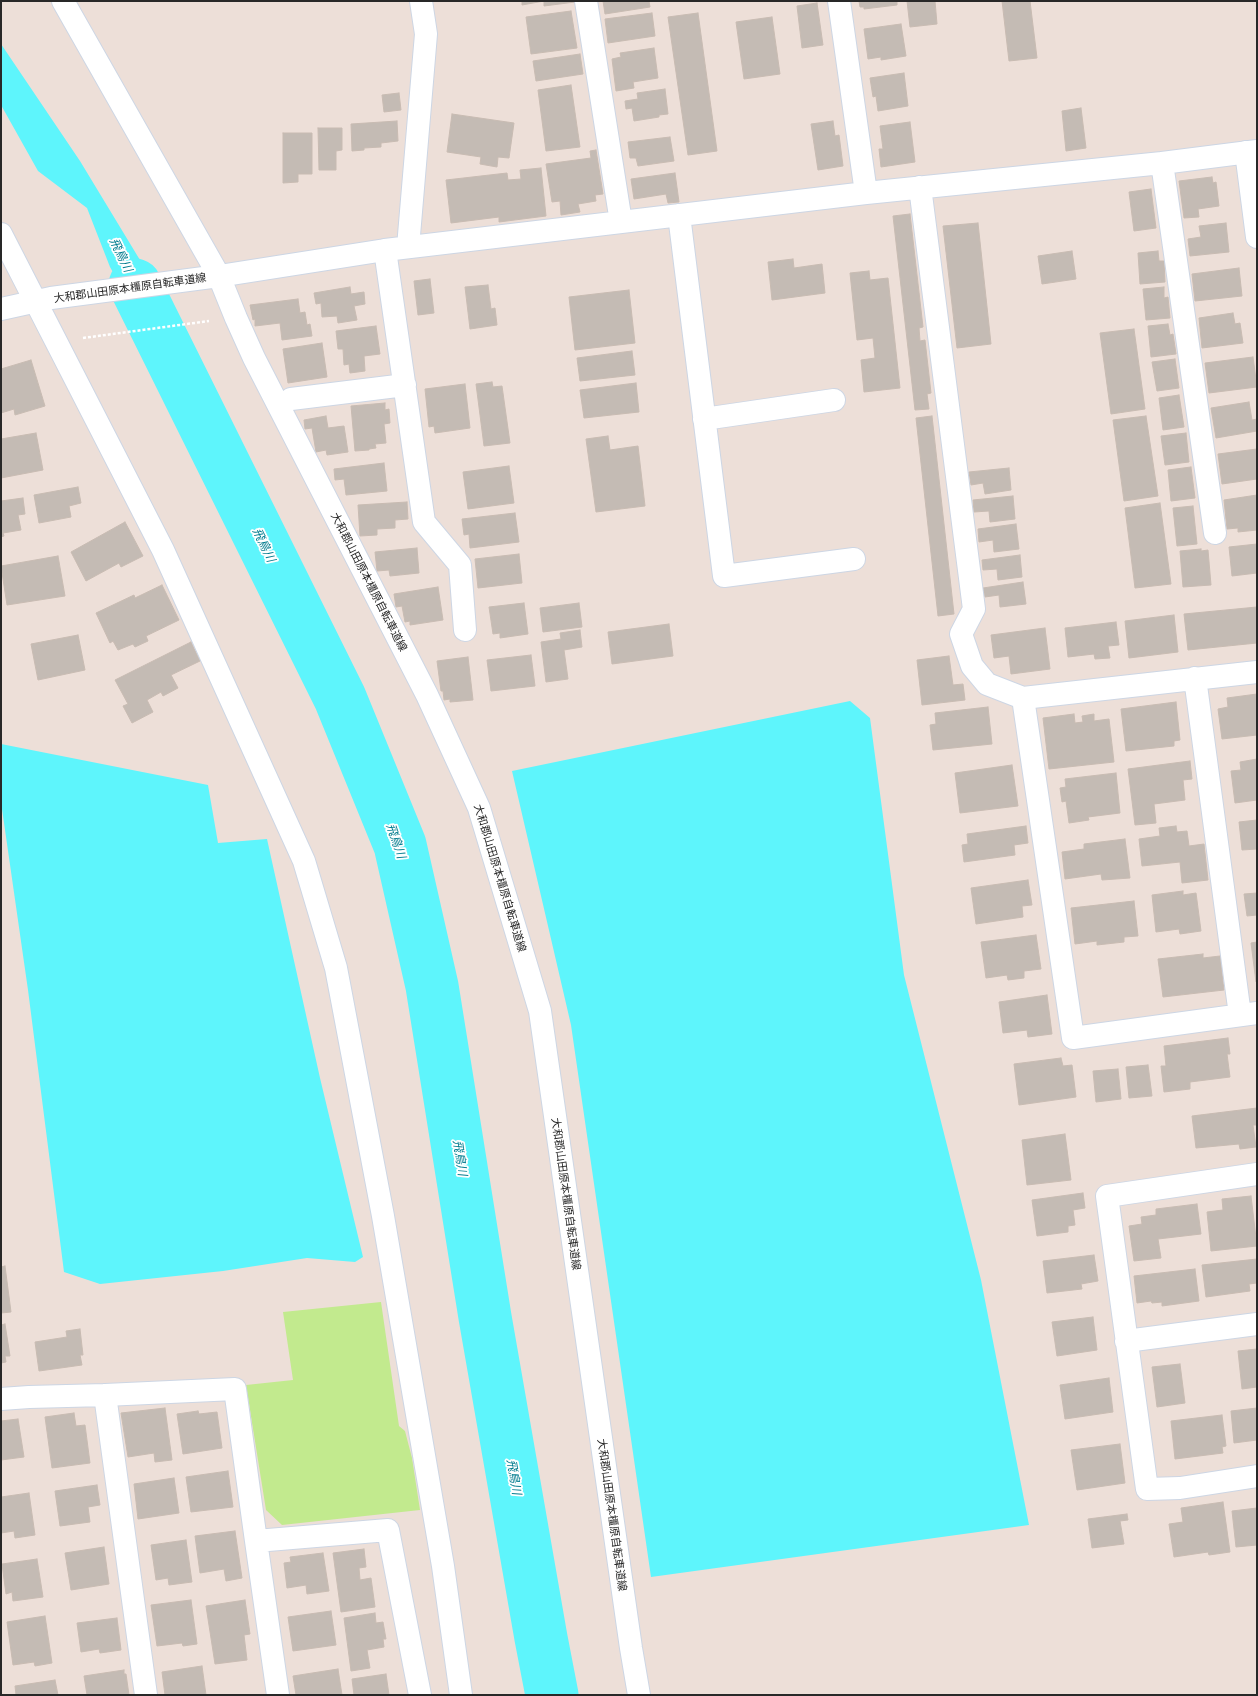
<!DOCTYPE html>
<html>
<head>
<meta charset="utf-8">
<style>
	body { margin:0 }
	#map { position:relative; width:1258px; height:1696px; overflow:hidden; background:#eddfd8; font-family:Commissioner,sans-serif }
	canvas { display:block }
	.frame { position:absolute; inset:0; border:2px solid #282828; pointer-events:none }
</style>
</head>
<body>
<div id="map">
<canvas width="1258" height="1696"></canvas>
<div class="frame"></div>
</div>
<script>
const context = document.querySelector('canvas').getContext('2d');
context.lineJoin = 'round';
function paint(path, color) {
  context.fillStyle = color;
  context.fill(path, 'evenodd');
}
function poly(rows) {
  const path = new Path2D();
  for (const r of rows) {
    path.moveTo(r[0], r[1]);
    for (let i = 2; i < r.length; i += 2) path.lineTo(r[i], r[i + 1]);
  }
  return path;
}
function trace(path, color, width, dash) {
  context.strokeStyle = color;
  context.lineWidth = width;
  context.lineCap = dash ? 'butt' : 'round';
  context.setLineDash(dash || []);
  context.stroke(path);
}
function label(font, color, halo, rows, align = 'center') {
  context.font = font + ' Commissioner,"Noto Sans JP",sans-serif';
  context.lineWidth = 3.5;
  context.setLineDash([]);
  context.textBaseline = 'middle';
  context.strokeStyle = halo;
  context.fillStyle = color;
  for (const [text, x, y, turn = 0] of rows) {
    context.save();
    context.translate(x, y);
    context.rotate((+turn || 0) * Math.PI / 180);
    context.textAlign = isNaN(turn) ? turn : align;
    if (halo) context.strokeText(text, 0, 0);
    context.fillText(text, 0, 0);
    context.restore();
  }
}
paint(poly([
	[381,1302,399,1426,405,1431,412,1458,420,1510,282,1525,266,1510,246,1385,293,1380,283,1312]
]), '#c2ea8e');
paint(poly([
	[1,44,80,161,143,265,174,334,160,368,151,340,110,267,87,208,38,171,1,105],
	[850,701,870,718,904,975,981,1280,1029,1525,651,1577,571,1025,512,771],
	[1,744,208,785,218,843,267,839,320,1078,363,1257,355,1262,307,1258,223,1271,100,1284,64,1272,28,990,1,802]
]), '#5ef5fc');
trace(poly([
	[135,285,340,698,400,845,432,986,485,1317,541,1638,552,1695]
]), '#5ef5fc', 53);
const building = poly([
	[522,1,575,1,575,2,544,6,544,1,522,5,522,1],
	[603,1,649,1,650,7,605,14,603,1],
	[859,1,897,1,897,5,864,9,864,7,860,7,859,1],
	[907,1,935,1,937,24,910,27,907,1],
	[1002,1,1030,1,1037,58,1009,61,1002,1],
	[817,3,823,45,802,48,797,6,817,3],
	[571,11,577,48,531,54,526,17,571,11],
	[652,13,655,36,608,43,605,19,652,13],
	[698,13,717,151,688,155,668,17,698,13],
	[772,17,780,74,744,79,736,22,772,17],
	[901,24,906,56,881,60,881,57,868,59,864,29,901,24],
	[654,48,658,78,633,82,634,88,616,91,612,59,621,57,620,53,654,48],
	[580,54,583,74,536,81,533,61,580,54],
	[904,73,908,106,878,111,876,96,873,97,870,78,904,73],
	[571,85,580,147,546,151,538,90,571,85],
	[665,89,668,114,659,115,659,117,634,121,632,108,626,109,625,101,638,99,637,93,665,89],
	[399,93,401,110,384,112,382,95,399,93],
	[1081,108,1086,148,1066,151,1062,111,1081,108],
	[452,114,514,123,509,158,498,157,497,167,480,164,481,157,447,152,452,114],
	[397,121,398,141,381,143,381,147,364,148,364,150,352,151,351,124,397,121],
	[833,121,835,136,839,135,843,166,818,170,811,124,833,121],
	[910,122,915,162,881,167,879,149,883,149,880,126,910,122],
	[318,128,342,128,342,150,336,151,336,170,319,170,318,128],
	[283,133,312,133,312,174,298,174,298,182,283,183,283,133],
	[670,137,674,161,638,166,636,158,630,158,628,142,670,137],
	[596,150,603,194,595,195,596,201,578,204,580,212,561,215,560,201,552,202,546,164,591,158,590,151,596,150],
	[541,168,546,216,499,222,499,217,451,223,446,180,507,173,508,180,521,179,520,170,541,168],
	[675,173,679,202,668,203,666,194,634,199,631,179,675,173],
	[1212,177,1213,183,1216,182,1219,206,1198,209,1199,217,1184,218,1179,181,1212,177],
	[1151,189,1156,228,1134,231,1129,192,1151,189],
	[910,214,923,327,919,328,920,341,925,340,931,393,927,394,929,409,915,410,893,216,910,214],
	[978,223,991,344,957,348,943,226,978,223],
	[1226,223,1229,252,1190,256,1188,239,1201,237,1199,226,1226,223],
	[1072,251,1076,279,1042,284,1038,256,1072,251],
	[1158,251,1159,261,1164,261,1165,282,1140,284,1138,253,1158,251],
	[793,259,794,268,822,264,825,293,772,300,768,262,793,259],
	[1239,268,1242,296,1195,301,1192,274,1239,268],
	[869,271,870,280,888,278,900,388,864,392,861,360,875,358,873,338,857,340,850,273,869,271],
	[430,279,434,313,418,315,414,281,430,279],
	[488,285,491,309,495,308,497,325,470,329,465,287,488,285],
	[350,287,351,294,364,292,365,304,354,306,357,320,338,323,337,316,322,317,321,303,316,304,314,293,350,287],
	[1164,287,1164,298,1168,297,1170,318,1146,320,1143,289,1164,287],
	[629,290,635,343,575,350,569,297,629,290],
	[298,299,300,313,305,312,307,325,310,324,312,336,282,340,280,323,255,326,255,319,253,320,250,305,298,299],
	[1233,313,1235,324,1240,323,1243,343,1202,348,1199,318,1233,313],
	[1168,324,1170,335,1173,334,1176,354,1151,357,1148,326,1168,324],
	[376,326,380,354,364,356,365,371,350,373,349,364,344,365,343,349,338,349,336,331,376,326],
	[1134,329,1145,409,1111,414,1100,333,1134,329],
	[322,343,327,377,288,383,283,349,322,343],
	[632,351,635,375,580,381,577,358,632,351],
	[1253,357,1257,387,1209,393,1205,363,1253,357],
	[1175,359,1179,388,1157,391,1152,362,1175,359],
	[31,360,45,406,15,415,14,409,1,413,1,369,31,360],
	[492,382,493,387,502,386,510,443,484,446,476,384,492,382],
	[636,383,639,412,584,418,580,390,636,383],
	[465,384,470,428,435,433,434,426,429,427,425,389,465,384],
	[1179,395,1184,427,1163,430,1159,398,1179,395],
	[1249,402,1252,420,1257,419,1257,431,1216,438,1211,408,1249,402],
	[385,403,385,410,389,409,390,423,384,424,386,443,375,444,376,448,369,449,369,450,355,451,351,406,385,403],
	[326,416,328,428,344,426,348,452,327,455,326,450,316,452,312,428,305,429,304,420,326,416],
	[932,416,954,614,938,616,916,418,932,416],
	[1146,416,1158,496,1124,501,1113,420,1146,416],
	[36,433,43,470,1,478,1,439,36,433],
	[1186,433,1189,462,1165,465,1161,436,1186,433],
	[608,436,610,450,638,446,645,506,596,512,586,439,608,436],
	[1257,449,1257,479,1222,484,1218,454,1257,449],
	[384,463,387,491,346,495,344,479,335,480,334,469,384,463],
	[509,466,514,503,468,509,463,472,509,466],
	[1191,467,1195,498,1171,501,1168,470,1191,467],
	[1009,468,1011,490,985,494,983,483,971,485,969,472,1009,468],
	[78,487,81,503,69,506,71,517,39,523,34,495,78,487],
	[1257,495,1257,530,1238,532,1238,528,1227,529,1224,500,1257,495],
	[1013,496,1015,519,990,522,989,511,974,512,973,500,1013,496],
	[23,498,25,514,18,515,21,530,3,533,4,536,1,537,1,501,23,498],
	[407,502,408,519,395,520,395,528,377,529,377,535,360,536,358,505,407,502],
	[1160,503,1171,584,1135,588,1125,508,1160,503],
	[1193,506,1197,544,1177,546,1173,508,1193,506],
	[515,513,519,542,470,548,469,534,464,535,462,519,515,513],
	[125,522,143,556,121,567,119,563,86,581,71,552,125,522],
	[1016,524,1019,549,994,552,993,540,979,542,978,529,1016,524],
	[1257,544,1257,573,1232,576,1229,547,1257,544],
	[417,548,419,573,390,576,389,570,377,571,375,552,417,548],
	[1201,549,1201,551,1208,550,1211,585,1183,587,1180,551,1201,549],
	[519,554,522,583,478,588,475,559,519,554],
	[1020,555,1022,577,998,580,997,569,983,570,982,560,1020,555],
	[58,556,65,596,7,605,1,566,58,556],
	[1023,582,1026,604,1000,607,999,595,985,597,983,588,1023,582],
	[162,585,179,620,146,636,148,641,135,647,133,644,118,650,113,641,110,643,96,613,134,595,135,598,162,585],
	[438,587,443,620,410,625,410,621,405,622,402,606,396,607,394,594,438,587],
	[524,603,528,634,500,638,500,633,493,634,489,607,524,603],
	[579,603,582,627,543,632,540,608,579,603],
	[1257,607,1257,643,1188,650,1184,614,1257,607],
	[1174,615,1178,652,1129,658,1125,621,1174,615],
	[1116,622,1119,645,1108,646,1110,658,1095,659,1094,654,1068,657,1065,628,1116,622],
	[669,624,673,656,612,664,608,632,669,624],
	[1045,628,1050,669,1011,674,1009,656,994,658,991,635,1045,628],
	[580,630,582,647,564,650,568,679,546,682,541,642,561,639,560,633,580,630],
	[78,635,85,670,38,680,31,644,78,635],
	[191,642,200,661,171,675,178,688,163,696,161,692,147,700,153,712,132,723,123,706,128,704,115,680,191,642],
	[531,655,535,686,491,691,487,660,531,655],
	[949,656,953,685,963,684,965,700,922,705,917,660,949,656],
	[468,657,473,700,450,702,450,699,444,700,443,691,441,691,437,661,468,657],
	[1257,694,1257,736,1257,735,1222,739,1218,709,1228,707,1227,698,1257,694],
	[1176,702,1180,740,1174,741,1174,746,1126,751,1121,709,1176,702],
	[988,707,992,744,933,750,930,725,936,724,935,713,988,707],
	[1074,714,1075,723,1083,722,1082,716,1094,714,1094,721,1109,719,1114,762,1049,769,1043,718,1074,714],
	[1257,759,1257,800,1235,803,1231,771,1241,770,1240,762,1257,759],
	[1190,761,1192,779,1183,780,1185,800,1154,804,1156,823,1135,825,1128,769,1190,761],
	[1012,765,1018,806,960,813,955,773,1012,765],
	[1116,773,1120,813,1088,817,1089,820,1069,823,1066,801,1062,802,1060,788,1066,787,1065,779,1116,773],
	[1257,820,1257,849,1242,850,1239,822,1257,820],
	[1026,826,1028,843,1014,845,1015,855,964,862,962,845,968,844,967,834,1026,826],
	[1176,826,1177,832,1187,831,1189,846,1204,844,1208,880,1182,883,1180,862,1142,866,1139,839,1160,836,1159,828,1176,826],
	[1125,839,1130,878,1102,880,1101,874,1065,879,1062,852,1084,849,1084,844,1125,839],
	[1028,880,1032,905,1022,906,1023,917,976,924,971,888,1028,880],
	[1183,891,1183,895,1196,893,1201,931,1180,934,1179,929,1156,932,1152,895,1183,891],
	[1257,893,1257,915,1247,916,1244,894,1257,893],
	[1134,901,1138,936,1124,937,1124,942,1097,945,1097,941,1075,944,1071,908,1134,901],
	[1036,935,1041,969,1024,971,1024,978,1008,980,1007,975,986,978,981,942,1036,935],
	[1257,942,1257,982,1256,982,1251,943,1257,942],
	[1203,954,1203,958,1220,956,1224,990,1163,997,1158,959,1203,954],
	[1047,995,1052,1034,1028,1037,1027,1030,1003,1033,999,1002,1047,995],
	[1228,1038,1230,1054,1227,1054,1230,1077,1190,1082,1190,1089,1164,1092,1161,1066,1166,1066,1164,1046,1228,1038],
	[1061,1058,1063,1066,1072,1065,1076,1097,1019,1105,1014,1064,1061,1058],
	[1148,1065,1152,1096,1129,1098,1126,1067,1148,1065],
	[1118,1069,1121,1099,1096,1102,1093,1071,1118,1069],
	[1257,1108,1257,1125,1253,1125,1256,1147,1240,1149,1239,1144,1196,1148,1192,1116,1257,1108],
	[1065,1134,1071,1180,1027,1185,1022,1140,1065,1134],
	[1083,1193,1085,1208,1073,1210,1075,1225,1068,1226,1068,1232,1037,1236,1032,1200,1083,1193],
	[1251,1196,1257,1246,1211,1251,1207,1212,1223,1210,1222,1199,1251,1196],
	[1197,1204,1201,1234,1158,1239,1161,1258,1134,1261,1129,1226,1142,1224,1141,1217,1156,1215,1156,1209,1197,1204],
	[1094,1255,1098,1281,1081,1284,1082,1289,1047,1293,1043,1261,1094,1255],
	[1257,1259,1257,1283,1249,1284,1250,1291,1206,1297,1202,1265,1257,1259],
	[5,1266,11,1312,1,1313,1,1267,5,1266],
	[1195,1269,1199,1301,1162,1306,1162,1302,1152,1303,1151,1301,1137,1303,1134,1276,1195,1269],
	[1093,1317,1097,1350,1057,1356,1052,1322,1093,1317],
	[5,1324,10,1356,5,1356,6,1362,1,1363,1,1325,5,1324],
	[80,1329,83,1355,80,1355,82,1365,39,1371,35,1342,67,1337,66,1331,80,1329],
	[1257,1349,1257,1387,1242,1389,1238,1351,1257,1349],
	[1180,1364,1185,1403,1157,1407,1152,1367,1180,1364],
	[1109,1378,1113,1412,1065,1419,1060,1385,1109,1378],
	[165,1408,172,1460,155,1462,154,1453,128,1457,121,1413,165,1408],
	[1257,1408,1257,1440,1234,1443,1231,1411,1257,1408],
	[198,1411,199,1414,217,1412,222,1448,183,1454,177,1414,198,1411],
	[74,1413,76,1426,85,1425,90,1463,52,1468,45,1417,74,1413],
	[1222,1415,1226,1446,1222,1447,1223,1453,1175,1459,1171,1421,1222,1415],
	[18,1419,24,1457,1,1460,1,1421,18,1419],
	[1120,1444,1125,1483,1077,1490,1071,1450,1120,1444],
	[228,1471,233,1507,191,1512,186,1477,228,1471],
	[174,1478,179,1513,138,1519,134,1484,174,1478],
	[97,1485,100,1505,88,1507,90,1522,60,1526,55,1491,97,1485],
	[29,1493,35,1535,15,1538,14,1531,1,1533,1,1497,29,1493],
	[1223,1502,1230,1552,1209,1555,1208,1552,1174,1557,1169,1524,1183,1522,1181,1508,1223,1502],
	[1257,1508,1257,1545,1236,1547,1232,1511,1257,1508],
	[1127,1514,1128,1520,1120,1521,1124,1544,1092,1548,1088,1519,1127,1514],
	[235,1531,242,1578,226,1581,224,1569,200,1573,195,1536,235,1531],
	[186,1540,192,1582,169,1585,168,1578,156,1580,151,1545,186,1540],
	[104,1547,109,1584,71,1590,65,1553,104,1547],
	[364,1549,366,1567,359,1568,360,1580,371,1578,375,1607,341,1612,333,1553,364,1549],
	[323,1553,329,1591,307,1594,306,1585,287,1588,284,1563,291,1562,290,1557,323,1553],
	[37,1559,43,1597,13,1601,12,1592,6,1594,2,1564,37,1559],
	[191,1600,197,1644,183,1646,182,1643,157,1646,151,1605,191,1600],
	[245,1600,250,1634,244,1635,247,1660,215,1664,206,1606,245,1600],
	[331,1611,336,1645,293,1651,288,1617,331,1611],
	[375,1613,376,1623,383,1622,386,1639,383,1639,384,1647,367,1650,370,1668,351,1671,344,1618,375,1613],
	[45,1616,52,1663,35,1666,34,1662,13,1665,7,1622,45,1616],
	[117,1618,121,1650,100,1653,99,1649,81,1652,77,1623,117,1618],
	[202,1666,206,1695,165,1695,162,1672,202,1666],
	[338,1669,342,1695,296,1695,293,1676,338,1669],
	[124,1670,124,1674,126,1674,129,1695,87,1695,84,1676,124,1670],
	[386,1674,389,1695,354,1695,352,1679,386,1674],
	[55,1680,58,1695,16,1695,15,1686,55,1680]
]);
paint(building, '#c4bbb4');
trace(building, '#c8bbb2', 1);
const street = poly([
	[63,1,219,276,236,318,254,358,427,695,479,808,540,1011,631,1648,639,1695],
	[586,1,621,222],
	[839,1,866,193],
	[1246,152,1257,237],
	[1162,163,1215,533],
	[920,187,974,609,961,634,972,666,987,684,1023,698],
	[679,215,724,576,854,559],
	[1,234,163,550,304,861,336,968,383,1216,443,1566,461,1695],
	[408,247,426,34,421,1],
	[385,250,424,522,460,565,465,630],
	[1,309,51,298,219,276,385,250,866,193,1162,163,1257,151],
	[291,399,405,385],
	[704,419,834,400],
	[1257,672,1023,698,1073,1038,1257,1013],
	[1195,678,1240,1015],
	[1257,1174,1107,1196,1147,1489,1180,1488,1257,1476],
	[1126,1341,1257,1324],
	[105,1395,146,1695],
	[1,1399,29,1397,105,1395,235,1389,256,1541,388,1530,420,1695],
	[256,1541,278,1695]
]);
trace(street, '#cdd6e4', 24);
trace(poly([
	[83,338,209,321]
]), '#fff', 2.5, [3, 2]);
trace(street, '#fff', 22);
label('11px', '#282828', '#fff', [
	["大和郡山田原本橿原自転車道線",130,288,-8],
	["大和郡山田原本橿原自転車道線",369,582,63],
	["大和郡山田原本橿原自転車道線",500,878,73],
	["大和郡山田原本橿原自転車道線",566,1194,82],
	["大和郡山田原本橿原自転車道線",612,1515,82]
]);
label('italic 12px', '#037d8f', '#fff', [
	["飛鳥川",121,255,64],
	["飛鳥川",264,545,64],
	["飛鳥川",396,841,71],
	["飛鳥川",460,1158,81],
	["飛鳥川",514,1477,80]
]);
</script>
</body>
</html>
